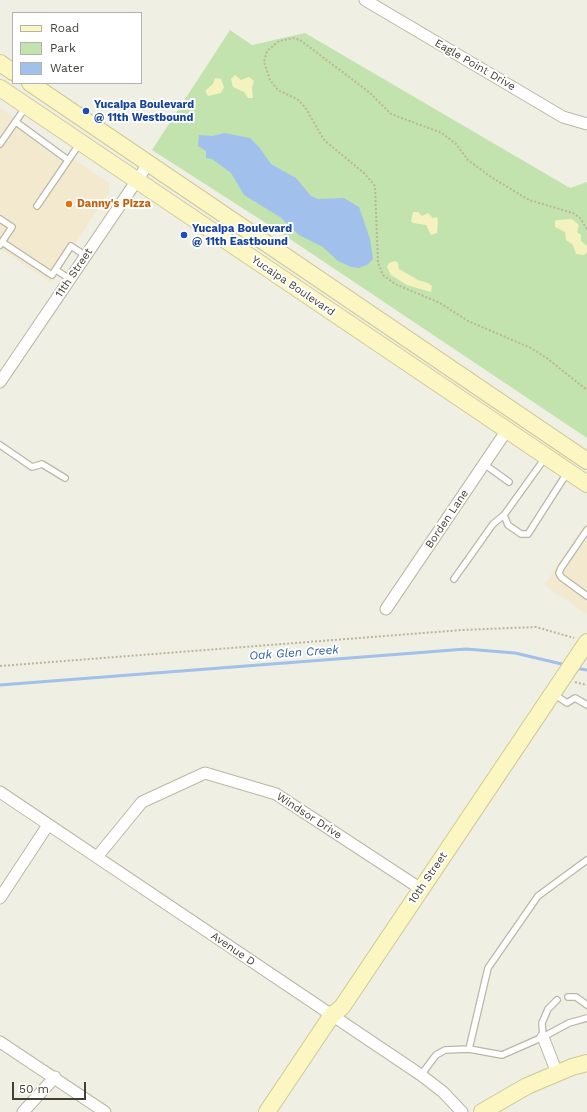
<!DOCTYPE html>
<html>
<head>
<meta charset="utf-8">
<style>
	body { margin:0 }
	#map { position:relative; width:587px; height:1112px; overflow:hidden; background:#f0efe3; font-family:"Work Sans",sans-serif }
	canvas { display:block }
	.legend { position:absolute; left:12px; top:12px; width:130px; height:72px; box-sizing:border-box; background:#fff; border:1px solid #b3b2ae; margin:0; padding:5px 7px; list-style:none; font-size:12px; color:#423f34 }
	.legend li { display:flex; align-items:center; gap:8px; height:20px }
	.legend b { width:20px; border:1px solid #b3b2ae }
	.scale { position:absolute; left:12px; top:1082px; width:74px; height:18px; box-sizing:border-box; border:2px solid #423f34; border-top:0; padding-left:5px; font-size:12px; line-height:14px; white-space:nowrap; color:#423f34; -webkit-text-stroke:3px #fff; paint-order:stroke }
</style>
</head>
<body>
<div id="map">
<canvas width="587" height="1112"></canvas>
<ul class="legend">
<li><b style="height:5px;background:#fcf7c2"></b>Road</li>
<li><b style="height:11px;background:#c2e3ad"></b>Park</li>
<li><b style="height:11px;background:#a1c0ec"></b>Water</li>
</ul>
<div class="scale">50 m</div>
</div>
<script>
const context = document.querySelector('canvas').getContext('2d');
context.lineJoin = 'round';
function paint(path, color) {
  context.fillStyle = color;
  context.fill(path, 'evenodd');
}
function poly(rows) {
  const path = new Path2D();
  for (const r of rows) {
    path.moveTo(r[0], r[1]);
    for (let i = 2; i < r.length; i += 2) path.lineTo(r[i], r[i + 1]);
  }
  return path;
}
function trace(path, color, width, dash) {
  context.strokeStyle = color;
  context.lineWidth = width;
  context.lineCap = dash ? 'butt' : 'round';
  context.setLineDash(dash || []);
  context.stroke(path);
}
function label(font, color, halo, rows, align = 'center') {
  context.font = font + ' "Work Sans",sans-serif';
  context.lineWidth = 4;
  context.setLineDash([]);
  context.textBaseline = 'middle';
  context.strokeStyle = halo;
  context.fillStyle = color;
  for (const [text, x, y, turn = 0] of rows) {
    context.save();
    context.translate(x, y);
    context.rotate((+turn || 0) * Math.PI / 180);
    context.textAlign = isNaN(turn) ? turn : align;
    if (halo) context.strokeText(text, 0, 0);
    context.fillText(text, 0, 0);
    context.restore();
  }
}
paint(poly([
	[0,108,109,183,109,192,50,282,0,249],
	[587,522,587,612,586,614,544,585]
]), '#f2e9ce');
paint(poly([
	[230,30,252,45,305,33,570,188,587,182,587,438,272,227,152,150]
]), '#c2e3ad');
paint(poly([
	[235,75,241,80,249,77,254,81,252,88,253,98,248,98,244,92,233,87,231,79],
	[215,78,221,79,224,87,221,93,208,96,205,91,213,84],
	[413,212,418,212,422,216,428,213,433,218,437,217,438,220,437,233,431,235,426,225,413,223,411,221],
	[572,219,579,225,577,232,581,235,581,241,587,246,587,252,584,255,576,254,573,245,566,240,565,232,555,227,555,221,557,220],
	[395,261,398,263,399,269,418,280,428,283,432,286,431,292,407,285,391,275,387,267,389,263]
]), '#f4f2bf');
paint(poly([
	[224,133,250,138,259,147,271,164,296,178,311,196,318,199,344,198,359,207,370,239,373,259,367,265,359,268,351,267,338,261,323,247,299,235,280,217,244,195,231,173,212,159,206,158,206,151,198,146,199,135,213,136]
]), '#a1c0ec');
trace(poly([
	[575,668,587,670],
	[0,685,466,649,515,653,566,665]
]), '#a1c0ec', 3);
const lane = poly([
	[16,122,68,160],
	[0,144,25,108],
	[37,206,80,143],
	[0,219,12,227,0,245],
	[2,242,52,275,71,246,86,256],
	[56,270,70,279],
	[0,445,32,467,42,464,65,478],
	[484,464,509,482],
	[504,515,508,525,521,534,528,534,567,473],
	[587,530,561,568,559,573,561,577,587,596],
	[454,579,493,524,504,515,545,458],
	[554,694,567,703,575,698,587,705],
	[568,997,576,997,587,1005],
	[543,1037,542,1023,548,1009,557,1000],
	[469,1049,488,968,538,896,587,860],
	[421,1075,436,1055,445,1050,469,1049,502,1055,543,1037,569,1023,587,1018]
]);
const street = poly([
	[365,0,563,117,587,124],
	[0,382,148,164],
	[386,609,507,430],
	[0,792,421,1075,443,1092,462,1112],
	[97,857,142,802,205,773,276,794,421,889],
	[0,898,48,825],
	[543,1037,557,1073],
	[0,1042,105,1112],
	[23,1112,55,1077]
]);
const secondary = poly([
	[0,63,13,72],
	[30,83,587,461],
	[0,88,587,484],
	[267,1112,332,1015,342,1007,587,642],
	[482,1112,527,1086,572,1067,587,1063]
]);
trace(lane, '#bbb7a6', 8);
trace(street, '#bbb7a6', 13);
trace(secondary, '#cfc995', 18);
trace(poly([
	[587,229,580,218,573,213,529,200,491,177,468,160,456,144,442,133,391,114,369,92,300,40,294,38,279,41,267,51,264,62,270,80,278,90,297,99,305,107,324,140,364,173,375,186,378,263,383,275,395,284,440,303,468,321,531,348,548,359,587,390],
	[0,666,462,630,536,627,574,638],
	[575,682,587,685]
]), '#bcb698', 2, [2, 2]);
trace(lane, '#fff', 5.5);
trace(street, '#fff', 11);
trace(secondary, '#fcf7c2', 16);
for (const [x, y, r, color] of [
	[86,111,4,"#1a4fb4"],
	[69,204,4,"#e8710a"],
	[184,235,4,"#1a4fb4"]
]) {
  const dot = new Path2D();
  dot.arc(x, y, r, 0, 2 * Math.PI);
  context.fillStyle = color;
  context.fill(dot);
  trace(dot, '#fff', 1.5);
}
label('11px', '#423f34', '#fff', [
	["Eagle Point Drive",475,65,30],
	["11th Street",74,273,-56],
	["Yucaipa Boulevard",293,286,34],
	["Borden Lane",447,519,-56],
	["Windsor Drive",309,816,33],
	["10th Street",428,878,-56],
	["Avenue D",233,949,34]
]);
label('bold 11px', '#164399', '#fff', [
	["Yucaipa Boulevard",94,105],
	["@ 11th Westbound",94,118],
	["Yucaipa Boulevard",192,229],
	["@ 11th Eastbound",192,242]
], 'left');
label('bold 11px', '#c56008', '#fff', [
	["Danny's Pizza",77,204]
], 'left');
label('italic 12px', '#3363a7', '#fff', [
	["Oak Glen Creek",294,653,-4]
]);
</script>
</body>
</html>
